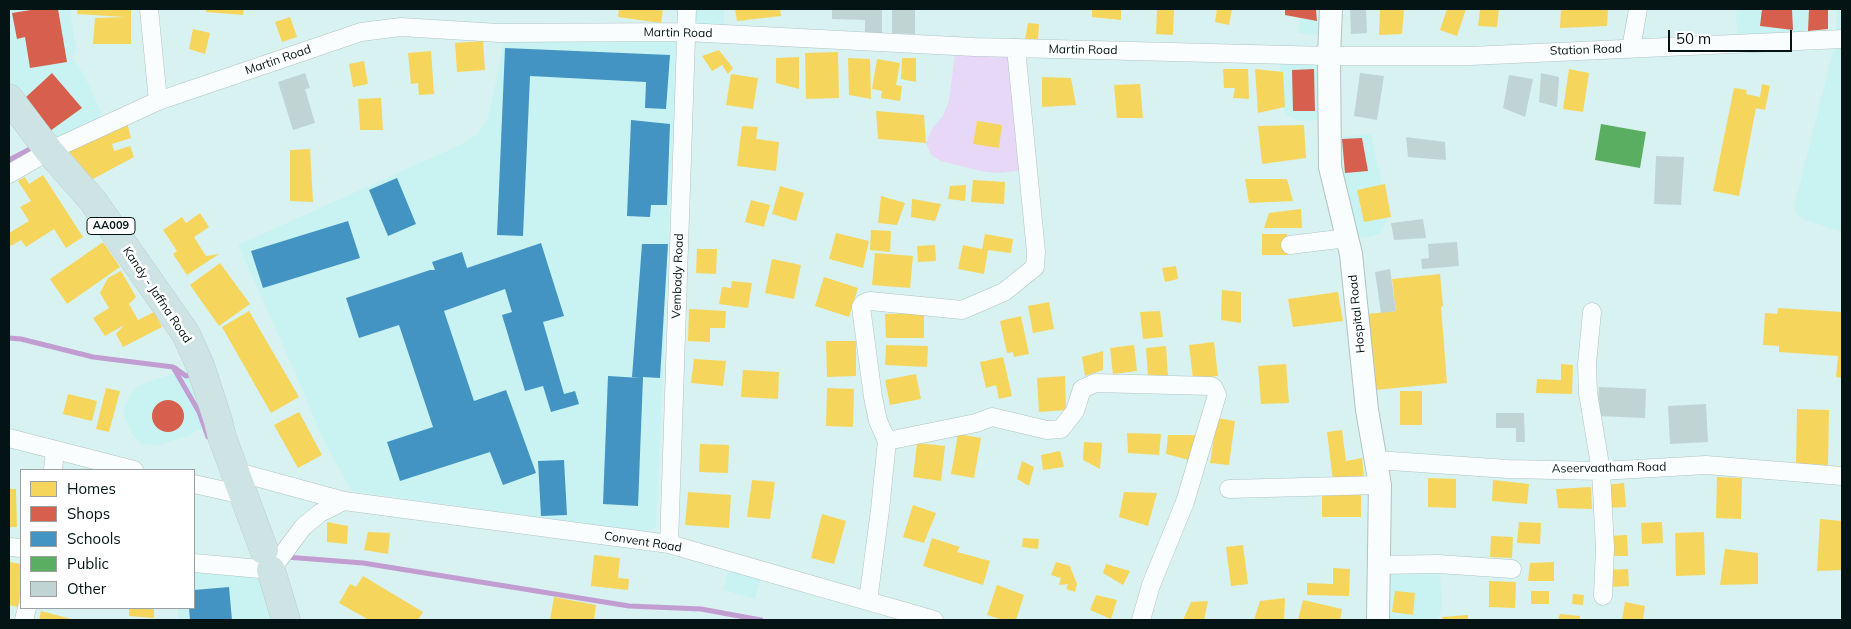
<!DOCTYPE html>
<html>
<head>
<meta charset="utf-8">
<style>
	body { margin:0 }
	#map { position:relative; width:1851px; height:629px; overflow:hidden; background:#d8f2f1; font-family:Mulish,sans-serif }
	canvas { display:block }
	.frame { position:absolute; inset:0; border:10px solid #041414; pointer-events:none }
	.legend { position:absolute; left:20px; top:469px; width:175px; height:140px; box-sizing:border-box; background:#fff; border:1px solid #9ba1a1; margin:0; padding:6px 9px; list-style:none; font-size:15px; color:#041414 }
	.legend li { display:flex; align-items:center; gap:10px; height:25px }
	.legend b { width:25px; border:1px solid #9ba1a1 }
	.scale { position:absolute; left:1668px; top:30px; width:124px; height:22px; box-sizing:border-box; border:2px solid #041414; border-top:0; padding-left:6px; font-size:15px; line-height:18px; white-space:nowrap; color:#041414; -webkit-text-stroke:4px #fff; paint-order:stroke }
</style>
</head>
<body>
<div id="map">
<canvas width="1851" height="629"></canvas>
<div class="frame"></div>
<ul class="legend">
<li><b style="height:14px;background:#f6d55c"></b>Homes</li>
<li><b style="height:14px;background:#d6604d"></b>Shops</li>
<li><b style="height:14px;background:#4393c3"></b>Schools</li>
<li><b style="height:14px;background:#5aae61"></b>Public</li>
<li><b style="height:14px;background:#c0d4d4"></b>Other</li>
</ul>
<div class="scale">50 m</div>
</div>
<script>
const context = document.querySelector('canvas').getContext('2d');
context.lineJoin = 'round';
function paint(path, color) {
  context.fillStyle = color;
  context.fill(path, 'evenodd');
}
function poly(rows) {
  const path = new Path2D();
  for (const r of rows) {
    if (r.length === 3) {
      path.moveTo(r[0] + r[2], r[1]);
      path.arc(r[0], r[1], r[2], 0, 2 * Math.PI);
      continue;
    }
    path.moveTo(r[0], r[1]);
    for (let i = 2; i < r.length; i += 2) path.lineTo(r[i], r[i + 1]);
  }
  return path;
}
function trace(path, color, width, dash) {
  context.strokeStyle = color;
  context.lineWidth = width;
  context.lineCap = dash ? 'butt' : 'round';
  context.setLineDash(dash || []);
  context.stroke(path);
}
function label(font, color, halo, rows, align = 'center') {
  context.font = font + ' Mulish,sans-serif';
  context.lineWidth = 5;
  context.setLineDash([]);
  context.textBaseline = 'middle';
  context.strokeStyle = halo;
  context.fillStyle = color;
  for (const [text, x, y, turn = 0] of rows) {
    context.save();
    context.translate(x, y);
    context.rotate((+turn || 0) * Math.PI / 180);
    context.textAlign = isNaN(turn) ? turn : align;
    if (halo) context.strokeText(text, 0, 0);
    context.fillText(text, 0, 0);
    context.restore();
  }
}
paint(poly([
	[9,9,70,9,76,51,72,58,83,73,100,109,104,126,49,151,9,98],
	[687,9,724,9,724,34,686,32],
	[1301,9,1331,9,1330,37,1298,33],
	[1738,9,1813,9,1815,16,1814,40,1738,44,1736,13],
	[1837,9,1842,9,1842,232,1803,219,1796,213,1795,203,1836,39],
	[505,38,677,42,656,527,643,532,352,491,325,444,294,370,238,245,460,145,478,134,488,118],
	[1280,55,1329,56,1330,118,1307,121,1295,119,1287,115,1280,102],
	[1371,133,1386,207,1387,217,1385,224,1380,234,1369,237,1347,238,1330,139],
	[200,365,218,420,187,436,159,445,142,444,132,434,124,416,126,404,131,394,138,386,150,381],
	[730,562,763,571,755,599,723,590],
	[194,563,271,570,286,620,178,620,178,608,194,608],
	[1379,565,1439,566,1442,596,1441,611,1437,620,1378,620]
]), '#c8f3f2');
paint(poly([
	[956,46,1016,48,1027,168,1017,171,997,173,981,171,941,161,931,155,926,143,932,129,943,116,949,101]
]), '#e7d8f8');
paint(poly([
	[78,9,131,9,131,44,93,44,95,18,125,17,77,14],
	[207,9,244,9,243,15,206,12],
	[619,9,663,9,661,23,618,17],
	[735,9,780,9,781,16,737,21],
	[1092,9,1121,9,1121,20,1092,17],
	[1157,9,1174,9,1173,35,1156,34],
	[1217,9,1232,9,1229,25,1215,22],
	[1380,9,1404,9,1402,34,1379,35],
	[1447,9,1466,9,1457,36,1440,30],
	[1480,9,1499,9,1497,27,1478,26],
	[1561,9,1608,9,1607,26,1560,28],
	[290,17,297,37,282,42,275,22],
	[1028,23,1039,24,1038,39,1025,39],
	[193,29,210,33,205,54,189,49],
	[483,41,485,70,457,72,455,43],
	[719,50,733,68,728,74,722,65,712,71,702,56],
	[431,51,434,94,419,95,418,83,411,84,408,53],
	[838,52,839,98,806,99,805,53],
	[799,57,799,89,776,83,776,58],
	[848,58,870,59,871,99,849,95],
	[902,58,916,58,916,82,901,79],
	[877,59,900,63,896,85,902,86,900,101,881,98,882,91,872,89],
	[364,61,368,84,353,87,349,64],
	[1223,69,1248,69,1249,99,1233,98,1235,88,1224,88],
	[1255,69,1283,72,1285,107,1258,113],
	[1569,69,1589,73,1583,112,1563,109],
	[731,74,758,78,753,109,726,105],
	[1042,77,1071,78,1076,105,1042,107],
	[1140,84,1143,118,1117,118,1114,85],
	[1762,84,1770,86,1765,110,1756,108,1739,196,1713,191,1734,88,1747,90,1746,94,1760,97],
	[381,98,383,130,360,130,358,99],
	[876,111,924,115,926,143,878,139],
	[977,121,1002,125,999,148,973,144],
	[127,123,131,138,112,144,114,151,130,146,134,157,91,180,68,150],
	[1304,125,1306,158,1262,164,1258,126],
	[742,126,758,127,756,139,779,142,776,171,737,166],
	[310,149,313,202,290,201,290,150],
	[43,175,83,237,66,248,54,229,26,247,21,240,11,246,9,243,9,233,29,221,20,207,31,201,18,181,25,177,29,184],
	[1245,179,1287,179,1293,201,1249,203],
	[973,180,1005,182,1004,204,971,202],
	[1385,184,1391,217,1364,222,1357,190],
	[966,185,965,201,948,199,950,186],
	[780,186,804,193,796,221,772,214],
	[881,196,905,203,897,225,878,223],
	[912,199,941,204,935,221,911,217],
	[751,200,770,205,764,227,745,222],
	[1301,209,1302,228,1264,228,1269,213],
	[200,213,209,227,194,237,206,256,219,254,187,275,173,254,177,251,163,230,182,217,186,223],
	[871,230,891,231,890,252,870,250],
	[836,233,869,241,863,268,829,259],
	[985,234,1013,239,1011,253,988,250,984,274,958,269,963,245,982,249],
	[1262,234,1287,234,1288,255,1262,255],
	[103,242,120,267,67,304,50,279],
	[935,245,936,261,918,262,917,246],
	[697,249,717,249,716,274,696,273],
	[875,253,913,256,910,288,872,285],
	[772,259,801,265,794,299,765,293],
	[220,263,250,304,219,326,190,285],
	[1176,266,1178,279,1165,282,1162,268],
	[121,271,136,297,129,304,138,320,154,312,162,327,123,347,116,334,124,325,105,336,93,318,109,308,100,293,108,278],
	[1440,274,1443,306,1441,307,1447,383,1365,391,1357,315,1396,311,1392,279],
	[824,277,858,288,849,317,815,306],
	[732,281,752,283,748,308,719,304,722,287,731,288],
	[1222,290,1241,292,1241,323,1221,320],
	[1338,292,1343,321,1293,327,1288,299],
	[1049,302,1054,329,1033,333,1028,306],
	[1778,308,1842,312,1842,378,1836,377,1838,356,1779,352,1779,346,1763,345,1765,313,1777,314],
	[689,309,726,311,725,328,710,328,710,342,688,341],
	[249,311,299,397,271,413,222,327],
	[1160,311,1163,337,1143,339,1140,312],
	[924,313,924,338,886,338,885,314],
	[1021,316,1029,354,1014,357,1013,352,1007,353,1000,321],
	[826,341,856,341,856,376,827,377],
	[1214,342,1218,376,1193,379,1189,345],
	[886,345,928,346,927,367,885,365],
	[1134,345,1137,371,1113,374,1110,348],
	[1166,346,1168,376,1148,377,1146,348],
	[1103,351,1103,370,1085,376,1082,357],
	[1003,357,1012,396,999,399,996,385,986,388,980,362],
	[694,359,726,361,723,386,691,383],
	[1286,364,1289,403,1261,404,1258,366],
	[1561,364,1573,365,1572,394,1536,393,1537,379,1561,380],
	[743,370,779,372,778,399,741,397],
	[916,374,921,399,890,405,885,380],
	[1065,376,1066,410,1039,412,1037,378],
	[106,388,120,391,109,432,96,429],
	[827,388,854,389,853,427,826,426],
	[1400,391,1422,391,1422,425,1400,425],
	[68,394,97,401,92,421,63,414],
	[1797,409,1829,410,1828,465,1796,464],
	[299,412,322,455,298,468,274,425],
	[1217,418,1235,421,1229,465,1210,463],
	[1342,430,1346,461,1362,458,1364,477,1333,481,1327,432],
	[1127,433,1161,434,1159,455,1128,453],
	[958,434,981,438,974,478,951,474],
	[1168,435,1197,435,1189,460,1166,454],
	[1084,442,1102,443,1100,469,1083,460],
	[917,443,945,446,941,481,913,477],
	[700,444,729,445,728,473,699,472],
	[1060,451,1064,467,1043,470,1041,455],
	[1022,461,1034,467,1029,486,1017,479],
	[1717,477,1742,478,1741,519,1716,518],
	[1428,478,1456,479,1456,508,1428,507],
	[752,480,775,482,770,519,747,517],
	[1493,480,1529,484,1527,504,1492,501],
	[1624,483,1626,507,1607,508,1606,485],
	[1591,487,1592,509,1558,508,1556,489],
	[9,489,16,489,17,527,9,527],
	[1322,489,1361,489,1361,517,1322,517],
	[688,492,731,495,729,528,685,525],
	[1124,492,1157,493,1148,526,1119,517],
	[913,505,936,513,924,543,903,537],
	[822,514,846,521,834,564,811,558],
	[1820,519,1842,521,1842,570,1817,571],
	[327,522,348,526,347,544,327,542],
	[1519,522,1541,523,1540,544,1517,543],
	[1662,522,1663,543,1642,544,1641,523],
	[368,532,390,533,388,554,364,550],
	[1704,532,1705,575,1676,576,1675,533],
	[1627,535,1628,556,1609,556,1608,536],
	[1491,536,1513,537,1512,558,1490,557],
	[932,538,960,547,957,552,990,561,983,585,923,566],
	[1023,538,1039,539,1038,549,1022,547],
	[1243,545,1248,584,1231,586,1226,547],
	[1725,549,1758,553,1758,584,1720,585],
	[594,555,620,558,618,578,629,579,628,590,591,586],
	[9,562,21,564,21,589,18,607,9,605],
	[1056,562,1070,566,1077,584,1075,592,1066,589,1068,584,1059,585,1061,578,1051,575],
	[1554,562,1554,581,1528,581,1530,563],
	[1106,564,1130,571,1123,585,1103,573],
	[1333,568,1350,569,1349,596,1307,595,1307,583,1333,584],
	[1628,569,1629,586,1608,587,1607,570],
	[363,576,423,612,418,620,369,620,339,603,350,584,356,587],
	[1489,581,1516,582,1515,608,1489,607],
	[997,585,1024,595,1016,620,1003,620,987,615],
	[1395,591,1415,593,1413,615,1392,612],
	[1531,591,1549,591,1549,604,1531,604],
	[1573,594,1584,595,1583,605,1572,604],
	[1096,595,1117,600,1111,619,1090,610],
	[554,597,596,605,594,620,550,620],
	[1285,598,1284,620,1254,620,1260,601],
	[1303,600,1342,609,1340,620,1298,620],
	[1208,601,1204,620,1183,620,1191,602],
	[1625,602,1645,606,1643,620,1622,620],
	[129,608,154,608,154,618,129,616],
	[41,611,75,620,39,620],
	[1560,614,1580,616,1580,620,1558,620],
	[1468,615,1468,620,1443,620,1442,617]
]), '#f6d55c');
paint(poly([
	[37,9,58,9,67,62,30,68,25,37,17,39,12,13],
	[1285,9,1316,9,1317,21,1285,15],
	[1762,9,1792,9,1793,30,1760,26],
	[1809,9,1828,9,1828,29,1808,31],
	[1314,69,1315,111,1293,111,1292,70],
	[52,73,82,108,50,131,25,98],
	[1362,138,1368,171,1345,173,1342,139],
	[168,416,16]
]), '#d6604d');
paint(poly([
	[505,48,670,55,666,109,645,108,646,82,530,76,523,236,497,235],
	[631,120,670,124,667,205,651,205,650,217,627,216],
	[397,178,416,224,388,236,369,190],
	[348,221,360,258,263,288,251,251],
	[541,243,564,316,543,322,564,394,575,391,579,404,551,412,543,386,525,391,502,315,512,312,505,289,444,311,474,401,506,390,536,473,503,485,490,452,400,481,387,442,433,427,399,325,359,338,346,298,430,270,435,270,432,262,462,252,467,268],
	[642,244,668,244,660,378,643,377,638,506,603,504,608,376,641,378,632,377],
	[564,460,567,515,541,516,538,461],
	[229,587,232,620,190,620,189,608,194,608,194,590]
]), '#4393c3');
paint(poly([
	[1601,124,1646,132,1640,168,1595,160]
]), '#5aae61');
trace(poly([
	[9,160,32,148],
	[9,338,21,339,93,357,173,367,199,412,208,437],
	[175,368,186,376,194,374],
	[286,557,363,563,629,606,701,609,761,620]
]), '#c29dd2', 5);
paint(poly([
	[832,9,882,9,882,37,865,36,865,20,832,19],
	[892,9,915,9,915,34,892,33],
	[1350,9,1366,9,1367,33,1351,34],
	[305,73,310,88,305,89,315,123,293,130,278,82],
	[1360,73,1384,76,1377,120,1354,116],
	[1541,73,1559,77,1557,107,1539,102],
	[1509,75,1533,79,1525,117,1503,108],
	[1406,137,1445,142,1446,160,1408,157],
	[1656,156,1684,157,1681,205,1654,204],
	[1423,219,1426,238,1394,240,1391,223],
	[1457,242,1459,266,1422,269,1421,259,1429,258,1428,244],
	[1390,269,1396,311,1381,313,1375,272],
	[1599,387,1646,389,1645,418,1597,416],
	[1706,404,1708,442,1670,444,1668,406],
	[1496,413,1524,413,1525,442,1516,442,1516,428,1496,428]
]), '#c0d4d4');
const minor = poly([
	[149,9,158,101],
	[1631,49,1638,9],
	[9,174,49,151,158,101,361,32,401,27,499,33,686,32,974,47,1329,56,1470,56,1842,39],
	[1290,245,1347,238],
	[1592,312,1587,364,1588,393,1601,471,1605,548,1603,596],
	[9,438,134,470],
	[887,441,976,423,992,417,1047,430,1061,429,1075,411,1082,389,1095,383,1211,386,1214,388,1217,395,1185,502,1151,585,1141,620],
	[1376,460,1508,469,1601,471,1706,465,1842,476],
	[53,470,55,450],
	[234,471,344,501,669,544,934,620],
	[194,484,243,495],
	[1229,489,1380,485],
	[669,544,687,9],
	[9,547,21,548],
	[194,563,271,570,303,527,320,513,344,501],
	[1379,565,1438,564,1512,569],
	[868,601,880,510,887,441,878,421,873,397,861,307,864,303,870,301,962,310,1004,292,1035,267,1036,252,1016,48],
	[24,620,27,608]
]);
const tertiary = poly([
	[1331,9,1329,56,1330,167,1351,254,1367,410,1380,485,1378,620]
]);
const trunk = poly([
	[9,98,49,151,93,201,186,334,200,365,218,420,222,437,264,550],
	[271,570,286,620]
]);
trace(minor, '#afc3c3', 19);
trace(tertiary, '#afc3c3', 24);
trace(trunk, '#becbcb', 29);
trace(minor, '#f9fdfd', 18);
trace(tertiary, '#f9fdfd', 22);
trace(trunk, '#cee4e4', 28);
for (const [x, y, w] of [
	[111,226,48]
]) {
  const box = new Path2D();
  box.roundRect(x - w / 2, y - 8.5, w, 17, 4);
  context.fillStyle = '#fff';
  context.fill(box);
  trace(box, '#041414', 1);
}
label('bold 11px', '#041414', null, [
	["AA009",111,226]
]);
label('12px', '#041414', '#fff', [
	["Martin Road",678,33,1],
	["Martin Road",1083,50,1],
	["Station Road",1586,50,-2],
	["Martin Road",278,60,-19],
	["Vembady Road",678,276,-88],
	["Kandy - Jaffna Road",157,295,56],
	["Hospital Road",1357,314,-96],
	["Aseervaatham Road",1609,468,-1],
	["Convent Road",643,542,9]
]);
</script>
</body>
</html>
